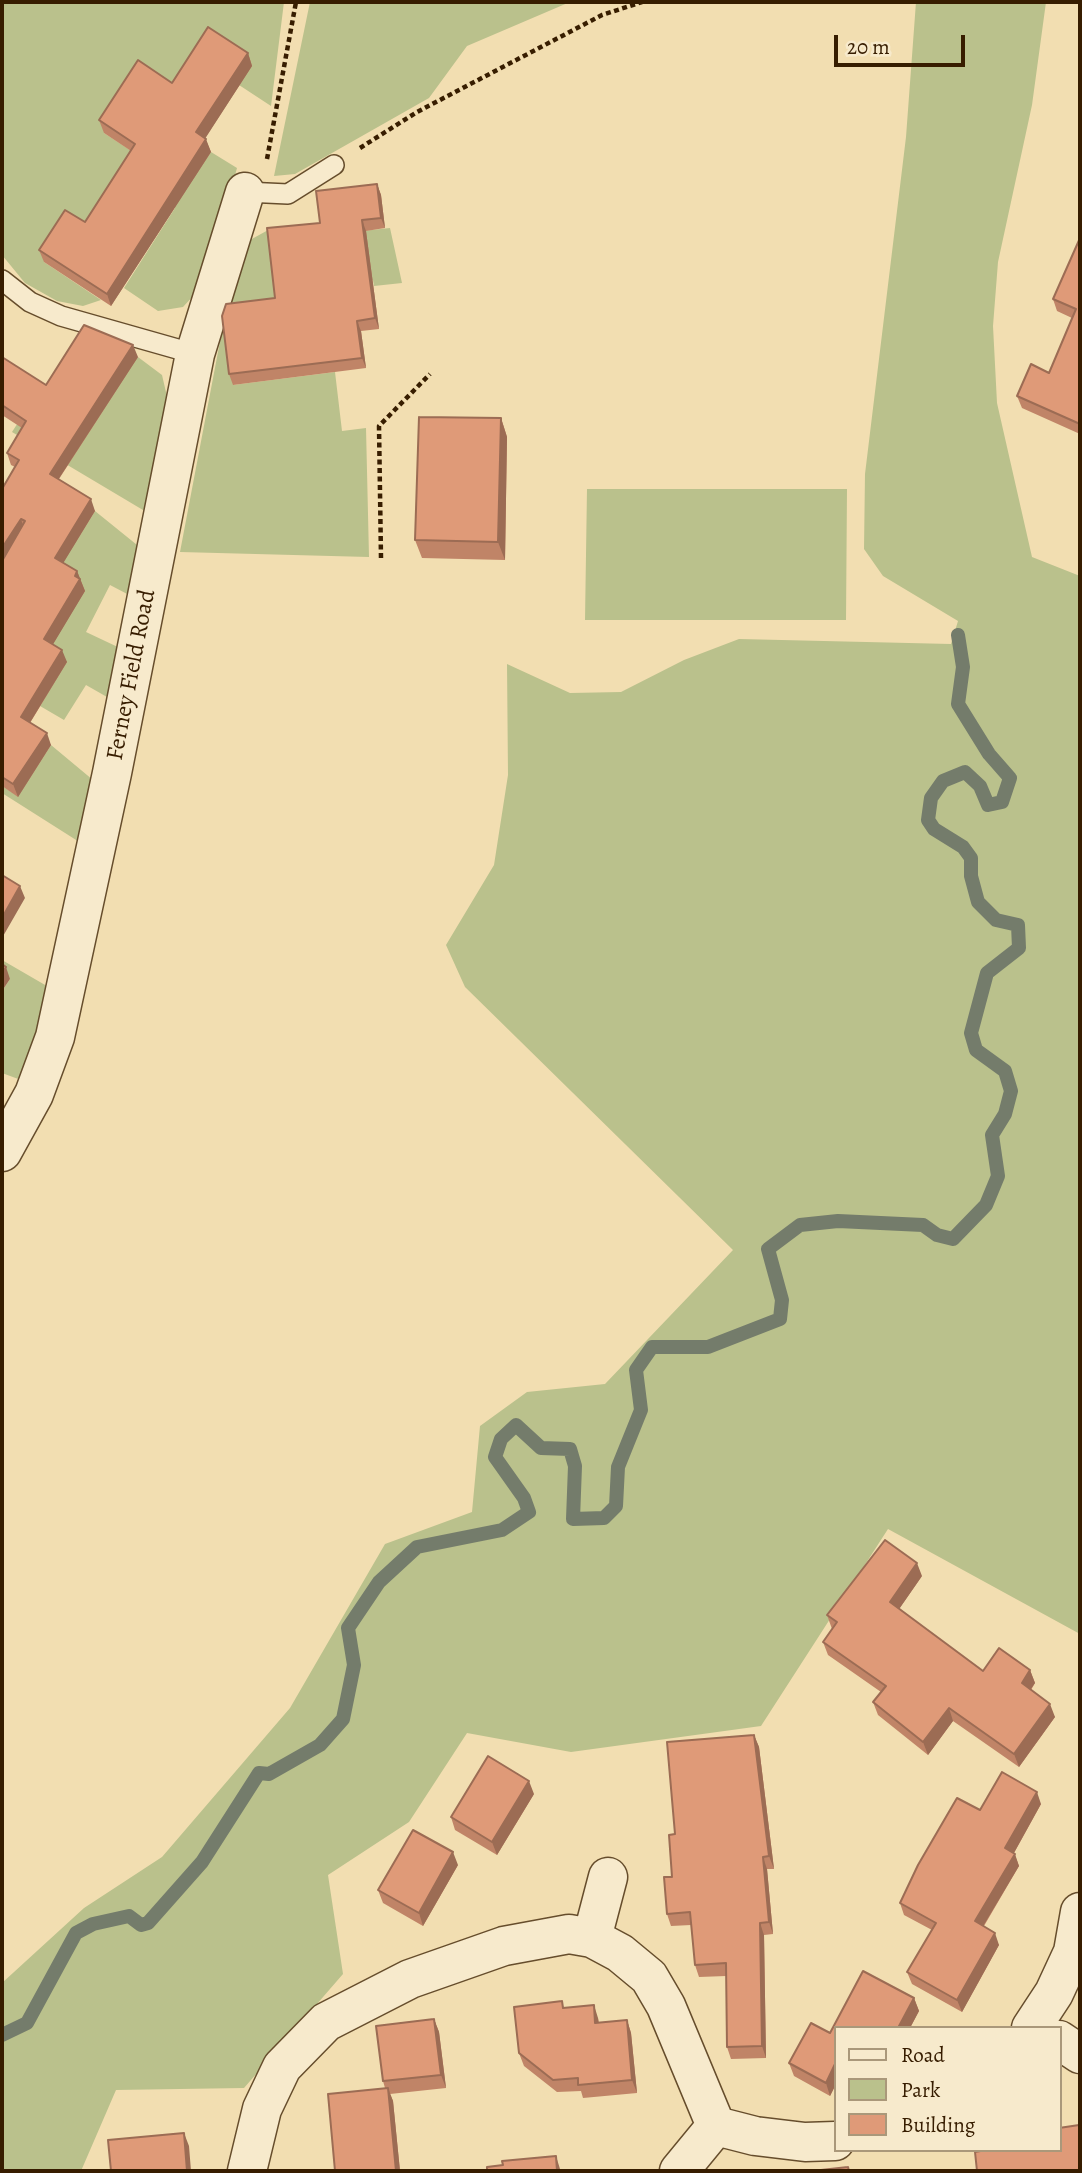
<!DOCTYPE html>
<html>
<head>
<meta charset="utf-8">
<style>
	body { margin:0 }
	#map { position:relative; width:1082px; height:2173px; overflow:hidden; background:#f2deb1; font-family:Alegreya,serif }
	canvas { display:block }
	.frame { position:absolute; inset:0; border:4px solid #371d00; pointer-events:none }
	.legend { position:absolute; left:834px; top:2026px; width:228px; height:126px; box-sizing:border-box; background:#f7eacc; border:2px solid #aa987a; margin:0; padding:9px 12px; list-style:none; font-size:21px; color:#371d00 }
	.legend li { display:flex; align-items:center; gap:14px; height:35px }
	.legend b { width:35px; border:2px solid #aa987a }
	.scale { position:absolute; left:834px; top:35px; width:131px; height:32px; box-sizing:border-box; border:4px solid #371d00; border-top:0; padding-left:9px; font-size:21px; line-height:24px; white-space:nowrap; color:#371d00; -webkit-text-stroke:5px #f7eacc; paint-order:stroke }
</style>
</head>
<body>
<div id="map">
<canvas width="1082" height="2173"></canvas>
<div class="frame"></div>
<ul class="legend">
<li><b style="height:9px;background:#f7eacc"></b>Road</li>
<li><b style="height:19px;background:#bac18c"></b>Park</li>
<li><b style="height:19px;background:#df9a78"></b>Building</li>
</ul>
<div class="scale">20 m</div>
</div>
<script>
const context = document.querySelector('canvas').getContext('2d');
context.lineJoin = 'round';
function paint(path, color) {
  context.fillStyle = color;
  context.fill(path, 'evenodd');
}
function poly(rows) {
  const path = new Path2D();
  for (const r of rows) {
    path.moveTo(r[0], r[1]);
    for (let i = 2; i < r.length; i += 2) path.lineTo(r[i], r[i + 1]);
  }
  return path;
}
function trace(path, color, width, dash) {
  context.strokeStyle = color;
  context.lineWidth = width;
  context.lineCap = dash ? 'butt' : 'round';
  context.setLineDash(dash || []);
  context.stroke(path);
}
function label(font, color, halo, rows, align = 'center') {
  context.font = font + ' Alegreya,serif';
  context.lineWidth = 5;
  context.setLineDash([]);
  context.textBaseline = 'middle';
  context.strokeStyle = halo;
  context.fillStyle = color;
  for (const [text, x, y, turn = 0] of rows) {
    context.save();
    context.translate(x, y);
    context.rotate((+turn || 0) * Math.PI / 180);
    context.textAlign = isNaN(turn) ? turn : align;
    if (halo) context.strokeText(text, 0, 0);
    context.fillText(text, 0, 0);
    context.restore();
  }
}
paint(poly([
	[2,2,284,2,271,106,239,85,188,79,104,133,186,187,211,152,237,168,221,226,195,294,183,307,158,311,124,288,175,208,127,178,89,235,44,262,101,300,83,306,57,301,25,283,2,255],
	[310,2,570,2,467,46,429,98,295,174,274,176],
	[916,2,1046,2,1032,105,998,262,993,326,997,403,1032,557,1080,576,1080,1634,888,1529,761,1726,571,1752,467,1733,409,1822,328,1875,343,1974,244,2088,116,2090,81,2171,2,2171,2,1983,84,1908,162,1857,290,1708,385,1544,472,1512,480,1426,527,1392,605,1384,733,1250,465,987,446,945,494,865,508,775,507,664,570,693,621,692,684,660,739,639,951,644,958,621,883,576,864,549,865,474,906,137],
	[390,228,402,283,374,286,373,280,341,285,233,385,335,372,342,431,366,428,369,557,180,552,225,315,250,240,270,229,344,233],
	[138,357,162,375,169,405,148,513,12,432,21,418],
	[587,489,847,489,846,620,585,620],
	[95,511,142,549,131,596,110,585,86,632,122,649,114,701,86,685,64,720,40,706,66,662,2,623,2,517,77,540],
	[51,745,99,785,84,845,2,793,2,786,18,796],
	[2,960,52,989,21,1080,2,1073,2,991,10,979,2,973]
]), '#bac18c');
trace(poly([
	[2,2035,27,2023,76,1933,93,1924,129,1916,141,1925,148,1923,202,1862,259,1773,269,1774,320,1745,343,1719,354,1665,348,1628,379,1582,417,1547,502,1530,529,1512,524,1498,495,1457,501,1439,516,1425,541,1448,570,1449,575,1466,573,1519,604,1518,616,1506,618,1467,641,1410,636,1370,652,1347,708,1347,780,1319,782,1300,768,1249,800,1225,838,1221,923,1225,937,1235,953,1239,986,1205,998,1176,992,1135,1005,1114,1011,1091,1005,1071,976,1050,971,1033,987,973,1019,948,1018,925,996,920,978,902,971,876,971,858,963,847,934,829,928,820,931,798,943,781,965,772,980,786,988,805,1002,802,1010,778,989,754,958,704,963,667,958,635]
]), '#747c6b', 14);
const lane = poly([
	[245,192,288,194,334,165],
	[2,280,30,302,61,316,195,354]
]);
const street = poly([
	[2,1152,34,1094,55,1037,112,773,195,354,245,192],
	[592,1938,608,1877],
	[1031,2028,1054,1993,1073,1952,1080,1912],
	[1059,2040,1080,2054],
	[716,2126,755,2136,805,2142,835,2141],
	[247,2171,262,2109,282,2067,326,2022,410,1979,504,1946,569,1934,592,1938,620,1953,649,1977,666,2006,716,2126,679,2171]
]);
trace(lane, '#664d2c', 22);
trace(street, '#664d2c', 41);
trace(poly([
	[360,148,417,112,602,15,642,2],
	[267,159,296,2],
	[381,558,379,426,430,374]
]), '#371d00', 4.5, [5, 3.5]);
trace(lane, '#f7eacc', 19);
trace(street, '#f7eacc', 38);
paint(poly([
	[248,53,252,66,205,138,211,152,111,306,44,262,39,250,85,222,131,151,104,133,99,120,172,83],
	[377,184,381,195,385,228,366,231,379,329,361,331,366,368,233,385,229,374,275,298],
	[1080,238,1080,434,1022,408,1017,396,1049,373,1072,318,1057,311,1053,299],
	[2,357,46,385,138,357,59,479,95,511,63,563,77,571,85,591,53,644,67,662,30,723,51,745,18,797,2,786,2,489,15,467,11,465,7,453,22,428,2,415],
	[501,418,507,437,505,560,422,558,415,540],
	[922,1576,899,1609,983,1671,1030,1670,1035,1683,1031,1690,1055,1717,1019,1767,953,1721,928,1755,878,1715,873,1702,881,1692,828,1655,823,1642,832,1629,827,1615],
	[754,1735,759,1747,774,1869,767,1869,773,1934,764,1935,766,2058,731,2059,727,2047,726,1976,699,1977,695,1965,691,1925,671,1926,667,1914,672,1877,675,1834],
	[534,1794,497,1855,455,1830,451,1817],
	[1041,1804,1014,1853,1019,1866,984,1926,999,1945,962,2012,912,1984,907,1972,932,1930,904,1915,900,1903,980,1810],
	[458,1865,423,1926,383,1903,378,1890],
	[863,1971,914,1998,919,2011,910,2028,835,2028,835,2086,830,2096,794,2076,789,2063,811,2023,830,2033],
	[565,2008,598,2018,599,2023,627,2020,631,2033,637,2093,583,2098,581,2091,557,2092,524,2066,519,2053],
	[434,2019,439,2032,446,2088,390,2094,393,2101,400,2171,335,2171,385,2088,383,2081]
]), '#c08467');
paint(poly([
	[248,53,252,66,201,145,196,132],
	[206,139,211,152,111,306,107,294],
	[377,184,381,195,385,228,381,218],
	[362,220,366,231,379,329,375,318],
	[357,321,361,331,366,368,362,358],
	[133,345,138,357,54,486,50,474],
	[501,418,507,437,505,560,498,542],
	[91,499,95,511,59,570,55,558],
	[21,519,25,531,2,567,2,548],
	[77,571,85,591,49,651,44,639],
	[62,650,67,662,26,729,21,717],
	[47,733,51,745,18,797,13,784],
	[20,886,25,898,2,938,2,918],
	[6,967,10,979,2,991,2,973],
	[917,1563,922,1576,895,1615,890,1602],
	[1030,1670,1035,1683,1026,1696,1022,1683],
	[1050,1704,1055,1717,1019,1767,1014,1754],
	[949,1708,953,1721,928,1755,923,1742],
	[754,1735,759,1747,774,1869,769,1856],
	[529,1781,534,1794,497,1855,492,1842],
	[1037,1792,1041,1804,1010,1860,1005,1848],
	[453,1852,458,1865,423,1926,419,1913],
	[1015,1854,1019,1866,979,1933,975,1921],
	[763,1857,767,1869,773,1934,769,1922],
	[760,1923,764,1935,766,2058,762,2046],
	[995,1933,999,1945,962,2012,957,2000],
	[914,1998,919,2011,910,2028,898,2028],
	[594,2005,598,2018,600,2036,595,2023],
	[434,2019,439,2032,446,2088,441,2075],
	[627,2020,631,2033,637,2093,632,2080],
	[835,2064,835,2086,830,2096,826,2083],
	[388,2088,393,2101,400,2171,396,2171],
	[184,2133,189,2146,191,2171,187,2171],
	[556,2156,560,2169,561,2171,557,2171]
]), '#9c6c54');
const building = poly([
	[208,27,248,53,196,132,206,139,107,294,39,250,65,210,85,222,135,144,99,120,138,60,172,83,208,27],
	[377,184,381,218,362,220,375,318,357,321,362,358,229,374,222,316,226,304,275,298,267,228,320,223,316,191,377,184],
	[1080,238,1080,424,1017,396,1031,364,1049,373,1076,309,1053,299,1080,238],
	[84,325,133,345,50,474,91,499,55,558,77,571,75,576,80,579,44,639,62,650,21,717,47,733,13,784,2,777,2,561,25,521,21,519,2,548,2,489,19,460,7,453,26,421,2,405,2,357,46,385,84,325],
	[419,417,501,418,498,542,415,540,419,417],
	[2,875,20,886,2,918,2,875],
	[2,964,6,967,2,973,2,964],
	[885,1540,917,1563,890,1602,983,1671,999,1648,1030,1670,1022,1683,1050,1704,1014,1754,949,1708,923,1742,873,1702,886,1686,823,1642,837,1622,827,1615,885,1540],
	[754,1735,769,1856,763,1857,769,1922,760,1923,762,2046,727,2047,726,1963,695,1965,690,1912,667,1914,664,1877,672,1877,669,1835,675,1834,667,1742,754,1735],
	[488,1756,529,1781,492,1842,451,1817,488,1756],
	[1002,1772,1037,1792,1005,1848,1015,1854,975,1921,995,1933,957,2000,907,1972,936,1923,900,1903,918,1865,957,1798,980,1810,1002,1772],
	[413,1830,453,1852,419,1913,378,1890,413,1830],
	[863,1971,914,1998,898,2028,835,2028,835,2064,826,2083,789,2063,811,2023,830,2033,863,1971],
	[562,2001,563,2008,594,2005,595,2023,627,2020,632,2080,578,2085,578,2078,553,2080,519,2053,514,2007,562,2001],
	[434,2019,441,2075,383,2081,376,2026,434,2019],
	[388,2088,396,2171,335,2171,328,2094,388,2088],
	[1079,2125,1079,2132,1080,2132,1080,2171,977,2171,975,2152,986,2150,1059,2150,1059,2128,1079,2125],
	[184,2133,187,2171,111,2171,108,2140,184,2133],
	[556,2156,557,2171,487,2171,487,2167,503,2165,502,2161,556,2156],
	[848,2167,849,2171,812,2171,848,2167]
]);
paint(building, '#df9a78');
trace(building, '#9c6c54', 2);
label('24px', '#371d00', '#f7eacc', [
	["Ferney Field Road",132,675,-79]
]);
</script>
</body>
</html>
